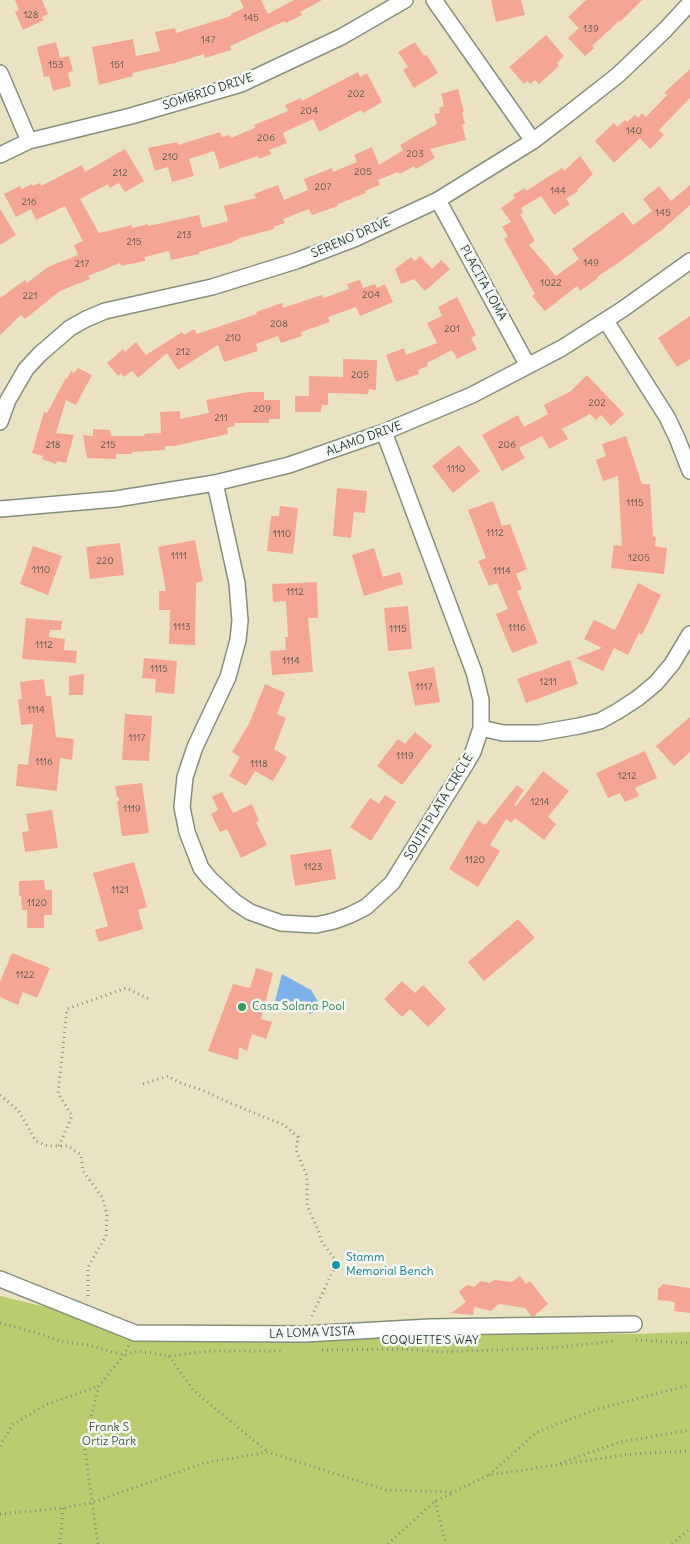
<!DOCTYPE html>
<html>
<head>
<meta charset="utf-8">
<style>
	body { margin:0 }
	canvas { display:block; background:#eae3c3 }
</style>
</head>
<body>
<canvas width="690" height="1544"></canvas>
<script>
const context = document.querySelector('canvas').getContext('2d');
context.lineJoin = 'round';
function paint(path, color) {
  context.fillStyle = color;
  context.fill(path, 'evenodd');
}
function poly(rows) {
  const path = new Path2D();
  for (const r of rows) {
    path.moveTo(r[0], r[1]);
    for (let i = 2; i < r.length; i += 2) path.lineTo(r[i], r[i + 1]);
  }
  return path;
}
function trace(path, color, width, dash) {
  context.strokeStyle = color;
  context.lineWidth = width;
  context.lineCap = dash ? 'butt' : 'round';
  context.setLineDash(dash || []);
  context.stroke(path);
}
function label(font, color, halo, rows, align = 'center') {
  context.font = font + ' Delius,sans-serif';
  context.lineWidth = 5;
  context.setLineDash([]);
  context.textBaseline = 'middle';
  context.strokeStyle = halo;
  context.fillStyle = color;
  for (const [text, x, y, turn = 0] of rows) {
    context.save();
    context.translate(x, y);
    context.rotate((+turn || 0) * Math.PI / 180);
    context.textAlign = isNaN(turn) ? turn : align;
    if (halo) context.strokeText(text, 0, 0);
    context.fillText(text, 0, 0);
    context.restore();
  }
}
paint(poly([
	[0,1296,158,1334,634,1334,690,1332,690,1544,0,1544]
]), '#b9cc6f');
paint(poly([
	[282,974,311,990,322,1008,310,1014,300,1003,275,1001]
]), '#7cb2ea');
paint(poly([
	[15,0,42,0,48,14,42,17,44,20,23,30,15,12,19,10],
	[240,0,261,0,268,14,294,0,322,0,300,12,302,15,286,23,285,21,230,46,231,50,205,58,204,54,175,63,132,73,133,76,99,85,92,47,133,39,136,56,160,51,155,32,175,28,176,33,231,16,231,14,244,8],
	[491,0,521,0,525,15,496,22],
	[586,0,642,0,620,22,619,21,592,46,594,48,585,56,568,38,579,28,568,17],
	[546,35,564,56,557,63,559,66,539,84,535,80,530,84,528,81,524,84,509,67],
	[56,42,60,58,69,56,73,71,68,73,71,86,53,91,49,76,44,77,37,47],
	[415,42,424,56,426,54,438,73,414,88,403,70,408,67,398,52],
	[690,69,690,98,659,130,664,135,650,149,640,138,614,163,595,141,614,123,617,127,625,120,627,122,635,115,638,118,642,113,646,117,667,95,664,93],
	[358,72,360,77,367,73,382,102,363,113,361,110,319,132,313,119,283,133,287,143,269,150,271,154,259,159,257,156,220,169,214,151,189,159,194,176,172,182,168,167,155,171,148,148,177,142,178,145,220,132,222,137,230,135,231,138,255,128,254,125,288,111,285,105,301,98,302,101],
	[458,89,464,112,462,112,465,124,462,125,466,140,430,149,435,158,416,169,414,166,400,174,398,172,378,180,380,185,365,191,366,193,338,204,338,206,312,215,309,209,283,219,285,223,273,227,274,229,240,238,231,243,199,252,199,254,171,260,169,251,145,257,145,261,121,266,120,263,88,276,90,279,60,291,25,319,21,315,0,335,0,298,25,280,27,283,48,267,78,255,74,245,83,241,65,206,36,220,31,209,16,217,4,194,20,186,22,189,32,184,33,186,40,183,41,186,82,165,85,172,125,149,144,181,125,192,119,183,110,188,108,184,80,199,99,233,132,225,132,228,148,224,148,226,199,215,202,228,228,221,224,206,256,198,254,194,278,185,284,200,308,190,304,179,332,168,333,172,357,162,354,155,372,147,379,165,403,150,400,145,437,124,434,114,440,113,439,108,444,106,441,94],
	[580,156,593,174,577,190,578,191,566,199,570,204,554,215,541,196,521,208,523,213,520,214,535,241,529,245,556,276,579,259,572,249,623,212,633,225,652,211,643,199,659,186,671,201,690,185,690,205,663,229,621,261,597,277,598,278,580,291,577,286,545,311,532,296,535,294,504,239,508,236,502,227,511,222,501,208,515,198,513,195,525,188,526,191,562,168,564,171],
	[0,209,16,235,0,245],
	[420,256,432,269,441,260,450,269,425,291,414,279,401,284,395,269,411,257,415,261],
	[360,280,363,288,375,284,377,288,385,284,393,302,360,316,356,307,328,317,330,322,301,332,302,336,281,343,278,336,256,344,258,351,224,362,218,345,178,370,167,353,138,378,132,371,124,377,121,373,118,376,107,363,123,349,125,352,136,342,146,355,182,332,184,335,194,329,197,334,257,314,256,312,282,303,283,308,322,295,323,298,349,289,347,284],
	[457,297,476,335,471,338,477,349,457,359,452,350,427,363,428,366,418,370,419,374,396,382,386,355,404,348,406,355,437,343,427,323,442,316,438,307],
	[690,316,690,359,677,367,658,338],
	[343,359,377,360,376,390,369,389,368,394,328,393,328,405,322,405,321,412,295,412,295,396,309,396,309,376,343,377],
	[78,368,92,375,76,405,66,400,56,433,74,435,66,463,57,461,56,464,42,459,43,456,32,453,44,412,47,413,66,378,67,379,71,371,74,373],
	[587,375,624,414,611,426,601,415,596,420,590,414,562,429,568,439,549,449,542,436,519,448,525,458,502,471,482,435,518,415,524,427,548,414,544,405,571,391],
	[248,392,264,392,264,400,280,400,280,419,269,419,269,423,234,423,235,426,227,428,228,434,174,446,165,446,165,450,132,452,132,454,116,454,116,459,87,458,83,435,93,436,93,429,110,430,111,436,145,436,144,434,161,433,160,412,180,411,180,419,209,413,206,400],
	[626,436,642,484,650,484,653,536,656,537,655,546,667,548,664,574,611,568,614,545,622,546,618,476,603,481,596,460,606,456,602,444],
	[459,445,480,471,453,493,432,466],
	[337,488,367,491,365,513,354,512,351,538,333,536],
	[493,501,502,526,510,524,527,569,516,574,522,589,517,591,538,643,512,653,496,614,508,609,497,583,489,586,478,561,486,558,468,510],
	[280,506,298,508,293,554,267,551,271,516,279,516],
	[195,540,203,581,196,583,195,645,169,644,170,610,159,610,159,591,166,591,158,547],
	[120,543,124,575,90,579,86,547],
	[33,546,62,556,48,595,20,584],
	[374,548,383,577,400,572,403,584,364,596,352,555],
	[317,582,318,618,308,618,313,672,272,675,270,651,286,650,285,637,288,637,286,601,273,602,272,584],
	[638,583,661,595,642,635,639,633,628,655,614,648,603,671,576,658,602,648,584,639,594,620,615,630],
	[408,606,412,649,388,651,384,608],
	[26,618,62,621,61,630,50,630,49,637,65,639,64,650,77,651,76,663,22,659],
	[144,658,177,661,174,694,155,692,156,679,142,678],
	[570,660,578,684,526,703,517,679],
	[434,667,440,702,415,706,408,672],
	[84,674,83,695,69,695,69,676],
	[44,679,46,696,51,696,56,737,74,739,72,760,60,758,57,791,16,786,18,764,28,765,33,724,21,725,18,699,22,699,20,682],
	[265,684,285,693,277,714,286,718,274,749,287,757,273,781,255,771,246,786,229,776,240,757,232,752,249,724],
	[125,714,152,716,149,761,122,760],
	[690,717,690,752,674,766,656,746],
	[415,732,432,746,402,785,377,766,398,739,405,744],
	[645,751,657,778,635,788,639,796,625,802,620,793,608,798,596,773],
	[543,771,569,791,548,817,556,824,544,840,515,818,511,823,506,819,490,845,500,851,478,887,449,869,478,820,485,825,517,785,524,790,514,805,516,806],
	[142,783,149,833,122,836,117,801,119,801,119,797,117,797,115,786],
	[222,792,233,813,252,804,259,821,256,822,267,845,241,858,227,829,220,832,211,814,218,810,212,797],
	[385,795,396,802,371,841,350,827,370,798,379,804],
	[52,810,58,848,25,852,22,832,29,831,26,814],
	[331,849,336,879,295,886,290,855],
	[134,862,147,907,138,910,143,929,99,942,95,930,108,926,93,873],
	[44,880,45,890,52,890,52,915,44,915,44,928,27,928,27,910,22,910,21,896,19,896,19,881],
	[518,919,535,938,484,981,468,962],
	[12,953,50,968,37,998,23,992,18,1005,0,997,0,982],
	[256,968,273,973,261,1019,272,1022,266,1039,252,1034,247,1051,239,1047,238,1060,208,1051,233,984,250,988],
	[402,981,415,993,423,985,446,1009,428,1027,410,1009,402,1017,384,999],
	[520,1276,526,1284,530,1281,548,1304,534,1316,531,1316,525,1308,499,1304,491,1311,474,1307,473,1315,451,1313,466,1302,459,1292,467,1285,474,1287,481,1281,490,1283,494,1280,512,1282],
	[663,1284,690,1288,690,1313,674,1311,675,1302,658,1300,658,1289]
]), '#f5a594');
const street = poly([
	[434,0,533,141],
	[0,73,29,141],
	[0,155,29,141,131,116,241,84,341,37,405,0],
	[438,200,528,366],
	[606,321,667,417,677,438,690,471],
	[0,422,8,400,26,369,40,354,70,328,86,319,105,311,212,287,296,261,354,239,438,200,533,141,567,115,618,75,665,30,690,3],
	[215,483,237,583,240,621,238,640,228,677,195,747,185,777,182,807,187,832,201,868,210,879,235,902,250,912,281,923,316,925,334,921,350,915,366,907,392,883,466,764,473,752,481,728,481,700,474,672,384,432],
	[0,509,116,499,215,483,289,465,384,432,472,395,562,348,623,309,690,261],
	[481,728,503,733,539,733,579,726,600,721,618,711,638,698,656,683,672,664,690,634],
	[0,1279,135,1333,304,1334,430,1327,634,1324]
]);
trace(street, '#84907c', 18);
trace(poly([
	[143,1084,168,1076,178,1082,202,1090,237,1106,284,1125,298,1137,296,1150,307,1176,307,1205,318,1230,322,1242,337,1262,310,1320],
	[0,1095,18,1110,36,1141,48,1146,68,1146,81,1155,83,1171,102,1197,107,1214,106,1236,88,1267,88,1299],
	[59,1146,72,1116,58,1093,67,1009,126,988,151,1000],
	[0,1323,37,1333,59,1341,88,1345,124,1355,139,1351,169,1356,210,1351,281,1351],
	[636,1340,690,1343],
	[322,1350,406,1349,439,1352,550,1348,615,1341],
	[169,1356,194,1391,268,1452],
	[0,1446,12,1425,45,1405,99,1386],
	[560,1463,620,1442,690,1430],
	[489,1475,537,1432,597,1409,690,1385],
	[435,1501,446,1544],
	[0,1514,63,1508,91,1503,204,1463,268,1452,386,1490,453,1492,489,1475,632,1454,690,1451],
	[60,1544,63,1508],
	[98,1544,84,1444,99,1386,124,1355,129,1345],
	[388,1544,435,1501,453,1493],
	[672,1544,690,1529]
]), '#84907c', 3, [1, 4]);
trace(street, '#fff', 15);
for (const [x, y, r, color] of [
	[242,1007,5,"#2e9e5b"],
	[336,1265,5,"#0f9aa8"]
]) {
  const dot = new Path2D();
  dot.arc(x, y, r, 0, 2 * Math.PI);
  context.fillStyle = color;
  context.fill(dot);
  trace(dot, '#f6f6f2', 2);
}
label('10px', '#54574c', null, [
	["128",31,15],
	["145",251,18],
	["139",591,29],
	["147",208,40],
	["153",56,65],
	["151",117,65],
	["202",356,94],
	["204",309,111],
	["140",634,131],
	["206",266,138],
	["203",415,154],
	["210",170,157],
	["205",363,172],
	["212",120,173],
	["207",323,187],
	["144",558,191],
	["216",29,202],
	["145",663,213],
	["213",184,235],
	["215",134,242],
	["149",591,263],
	["217",82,264],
	["1022",551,283],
	["204",371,295],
	["221",30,296],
	["208",279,324],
	["201",452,329],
	["210",233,338],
	["212",183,352],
	["205",360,375],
	["202",597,403],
	["209",262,409],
	["211",221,418],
	["218",53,445],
	["215",108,445],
	["206",507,445],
	["1110",456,469],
	["1115",635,503],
	["1112",495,533],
	["1110",282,534],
	["1111",179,556],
	["1205",639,558],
	["220",105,561],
	["1110",41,570],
	["1114",502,571],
	["1112",295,592],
	["1113",182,627],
	["1116",517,628],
	["1115",398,629],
	["1112",44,645],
	["1114",291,661],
	["1115",159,669],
	["1211",548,682],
	["1117",424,687],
	["1114",36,710],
	["1117",137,738],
	["1119",405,756],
	["1116",44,762],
	["1118",259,764],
	["1212",627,776],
	["1214",540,802],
	["1119",132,809],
	["1120",475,860],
	["1123",313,867],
	["1121",120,890],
	["1120",37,903],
	["1122",25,975]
]);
label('12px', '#1f3d34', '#f6f6f2', [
	["SOMBRIO DRIVE",208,92,-18],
	["SERENO DRIVE",351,238,-23],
	["PLACITA LOMA",483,283,61],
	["ALAMO DRIVE",364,439,-20],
	["SOUTH PLATA CIRCLE",439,807,-59],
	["LA LOMA VISTA",312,1333,-2],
	["COQUETTE'S WAY",430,1341]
]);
label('12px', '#27864d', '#f6f6f2', [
	["Casa Solana Pool",252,1007]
], 'left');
label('12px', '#0d838f', '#f6f6f2', [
	["Stamm",346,1258],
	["Memorial Bench",346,1272]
], 'left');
label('12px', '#3e5a40', '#f6f6f2', [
	["Frank S",109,1428],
	["Ortiz Park",109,1442]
]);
</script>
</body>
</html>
